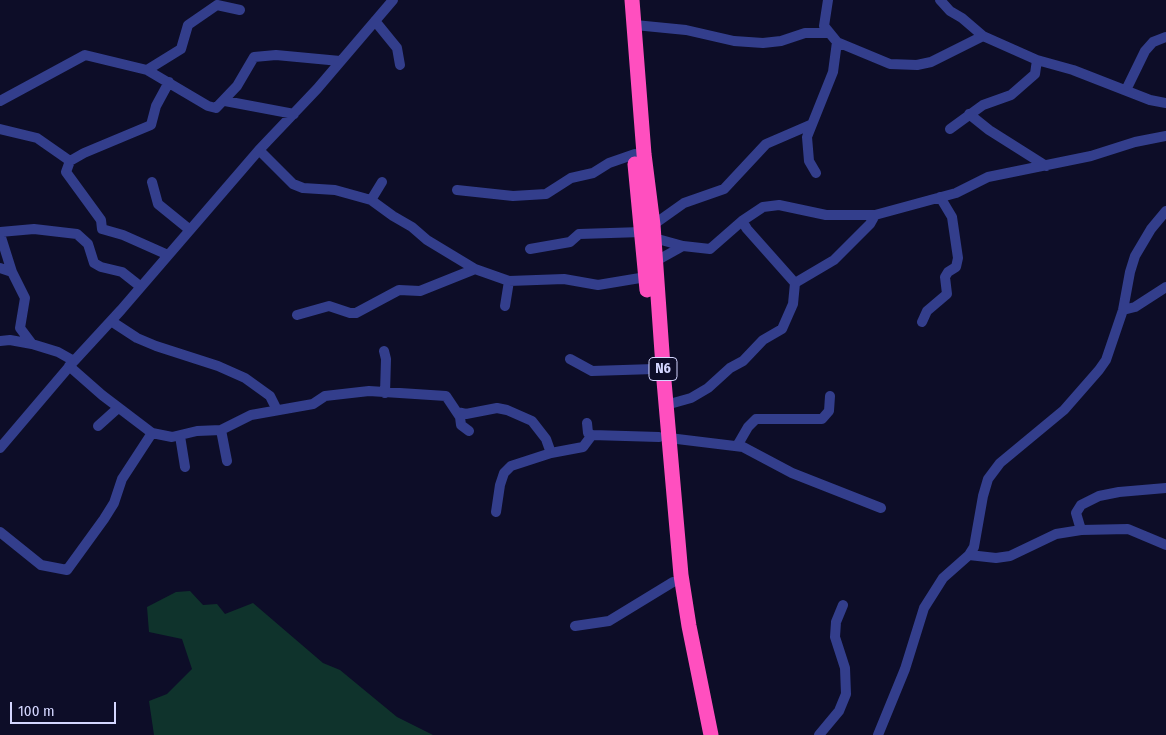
<!DOCTYPE html>
<html>
<head>
<meta charset="utf-8">
<style>
	body { margin:0 }
	#map { position:relative; width:1166px; height:735px; overflow:hidden; background:#0d0d28; font-family:"Fira Sans Condensed",sans-serif }
	canvas { display:block }
	.scale { position:absolute; left:10px; top:702px; width:106px; height:22px; box-sizing:border-box; border:2px solid #d4d6ff; border-top:0; padding-left:6px; font-size:15px; line-height:18px; white-space:nowrap; color:#d4d6ff; -webkit-text-stroke:4px #0d0d28; paint-order:stroke }
</style>
</head>
<body>
<div id="map">
<canvas width="1166" height="735"></canvas>
<div class="scale">100 m</div>
</div>
<script>
const context = document.querySelector('canvas').getContext('2d');
context.lineJoin = 'round';
function paint(path, color) {
  context.fillStyle = color;
  context.fill(path, 'evenodd');
}
function poly(rows) {
  const path = new Path2D();
  for (const r of rows) {
    path.moveTo(r[0], r[1]);
    for (let i = 2; i < r.length; i += 2) path.lineTo(r[i], r[i + 1]);
  }
  return path;
}
function trace(path, color, width, dash) {
  context.strokeStyle = color;
  context.lineWidth = width;
  context.lineCap = dash ? 'butt' : 'round';
  context.setLineDash(dash || []);
  context.stroke(path);
}
function label(font, color, halo, rows, align = 'center') {
  context.font = font + ' "Fira Sans Condensed",sans-serif';
  context.lineWidth = 4;
  context.setLineDash([]);
  context.textBaseline = 'middle';
  context.strokeStyle = halo;
  context.fillStyle = color;
  for (const [text, x, y, turn = 0] of rows) {
    context.save();
    context.translate(x, y);
    context.rotate((+turn || 0) * Math.PI / 180);
    context.textAlign = isNaN(turn) ? turn : align;
    if (halo) context.strokeText(text, 0, 0);
    context.fillText(text, 0, 0);
    context.restore();
  }
}
paint(poly([
	[190,591,203,605,217,604,225,614,253,603,323,663,340,670,397,717,433,735,154,735,149,701,167,694,192,669,182,639,149,632,147,607,176,592]
]), '#0f332c');
trace(poly([
	[828,0,824,26,837,42,890,64,917,65,931,62,983,36],
	[940,0,950,11,962,18,983,36,1037,60,1073,70,1150,100,1166,103],
	[375,21,397,48,400,65],
	[635,25,686,30,734,41,763,43,781,41,805,33,829,33],
	[147,70,181,49,188,25,217,5,240,10],
	[1126,90,1145,51,1153,42,1166,37],
	[0,101,85,55,147,70,208,106,216,108,237,86,254,57,276,55,340,61],
	[225,101,294,114],
	[969,114,989,130,1046,166],
	[0,129,37,138,70,161],
	[950,129,983,105,1011,95,1035,74,1037,60],
	[259,150,293,184,303,188,335,190,371,200,382,182],
	[816,173,809,161,807,137,833,72,837,42],
	[152,182,158,204,190,230],
	[457,190,513,196,546,194,571,178,593,173,609,163,635,154],
	[371,200,393,216,412,227,427,240,475,269],
	[742,221,747,229,795,283],
	[653,225,684,203,724,189,766,144,810,125],
	[0,232,34,229,77,234,88,244,94,263,101,267,122,272,141,287],
	[0,234,12,272,25,298,20,328,32,344],
	[654,238,683,246,710,249,742,221,763,207,779,205,826,215,875,215,956,193,988,177,1091,156,1135,142,1166,136],
	[530,249,570,242,579,234,642,232],
	[168,255,123,235,102,229,101,220,66,172,70,161,84,153,151,125,156,106,169,82],
	[656,261,683,246],
	[0,268,12,272],
	[509,281,564,279,598,285,646,277],
	[1123,310,1135,307,1166,287],
	[297,315,329,306,350,313,356,313,399,290,420,291,475,269,509,281,505,306],
	[111,321,137,338,156,346,218,366,245,378,270,396,277,410],
	[922,322,927,311,947,294,945,277,948,272,956,267,958,258,952,217,940,197],
	[0,341,10,340,32,344,58,352,74,361],
	[384,351,386,359,385,393],
	[570,359,592,371,654,369],
	[69,366,102,395,152,433,172,437,197,431,221,430,251,415,313,404,325,396,369,391,446,396,460,417,461,425,469,431],
	[666,405,691,398,708,388,730,368,743,361,763,340,782,329,793,304,795,283,834,260,870,224,875,215],
	[457,412,466,414,497,408,507,410,532,421,546,439,551,453],
	[587,423,588,433,592,435,659,437],
	[98,426,118,408],
	[221,430,227,461],
	[180,436,185,467],
	[669,438,743,447,792,473,881,508],
	[737,446,748,427,756,419,822,419,829,411,830,396],
	[0,448,74,361,121,310,259,150,317,89,393,0],
	[496,512,500,485,504,473,511,466,551,453,583,447,592,435],
	[1081,530,1076,513,1081,505,1099,496,1119,492,1166,488],
	[0,532,41,565,67,570,104,519,114,503,122,479,152,433],
	[969,555,996,558,1010,556,1056,534,1081,530,1128,529,1166,545],
	[575,626,609,621,673,582],
	[819,735,839,711,846,694,845,668,835,637,836,622,843,605],
	[878,735,905,669,924,608,943,578,969,555,974,547,983,496,988,479,1000,463,1064,410,1099,370,1106,360,1123,310,1130,272,1135,256,1151,229,1166,211]
]), '#333e8c', 10);
trace(poly([
	[632,0,644,154,653,225,664,381,681,575,689,626,711,735],
	[635,164,647,290]
]), '#ff4fbf', 15);
for (const [x, y, w] of [
	[663,369,28]
]) {
  const box = new Path2D();
  box.roundRect(x - w / 2, y - 11.5, w, 23, 4);
  context.fillStyle = '#0d0d28';
  context.fill(box);
  trace(box, '#d4d6ff', 1);
}
label('bold 14px', '#d4d6ff', null, [
	["N6",663,369]
]);
</script>
</body>
</html>
